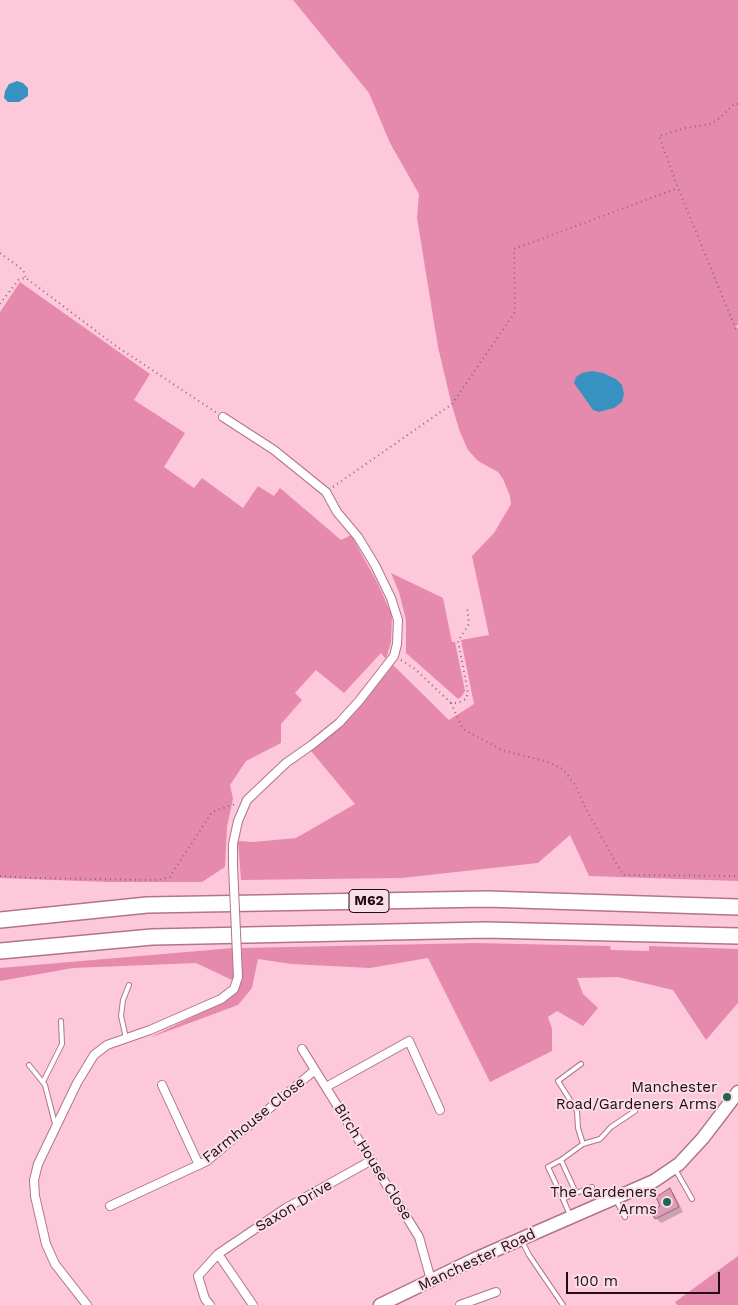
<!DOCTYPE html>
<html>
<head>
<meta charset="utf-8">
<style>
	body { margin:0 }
	#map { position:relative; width:738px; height:1305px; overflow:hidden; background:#fec8db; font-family:"Work Sans",sans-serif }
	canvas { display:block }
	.scale { position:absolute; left:566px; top:1272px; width:154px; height:22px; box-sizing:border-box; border:2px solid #220b15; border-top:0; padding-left:6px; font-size:15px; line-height:18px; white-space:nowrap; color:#220b15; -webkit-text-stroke:4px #f9dee7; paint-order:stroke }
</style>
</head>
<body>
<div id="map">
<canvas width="738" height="1305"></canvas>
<div class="scale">100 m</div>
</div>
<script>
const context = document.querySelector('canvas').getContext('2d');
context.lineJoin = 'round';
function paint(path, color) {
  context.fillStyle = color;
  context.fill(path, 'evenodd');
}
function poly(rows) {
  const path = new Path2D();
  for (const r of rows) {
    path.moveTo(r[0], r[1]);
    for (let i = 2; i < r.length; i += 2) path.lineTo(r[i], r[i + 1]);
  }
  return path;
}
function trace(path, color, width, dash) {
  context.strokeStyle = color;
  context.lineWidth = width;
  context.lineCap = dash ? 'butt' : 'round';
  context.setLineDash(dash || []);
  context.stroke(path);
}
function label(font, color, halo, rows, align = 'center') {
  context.font = font + ' "Work Sans",sans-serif';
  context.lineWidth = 4;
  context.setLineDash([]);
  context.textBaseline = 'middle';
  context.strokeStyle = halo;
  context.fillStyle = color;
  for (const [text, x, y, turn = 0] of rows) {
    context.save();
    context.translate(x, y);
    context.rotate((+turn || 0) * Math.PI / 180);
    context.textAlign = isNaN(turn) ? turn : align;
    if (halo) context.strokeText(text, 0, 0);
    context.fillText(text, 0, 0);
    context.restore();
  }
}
paint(poly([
	[293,0,738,0,738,325,736,326,738,330,738,881,589,876,570,835,538,863,402,878,241,880,238,841,253,842,296,838,355,804,311,751,340,726,366,699,393,665,449,720,474,704,461,640,489,635,472,556,494,533,511,504,510,496,503,479,498,472,478,461,468,450,460,432,452,406,438,347,417,218,419,194,390,143,369,93],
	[20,282,150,374,134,400,185,433,164,467,194,488,202,478,243,508,258,486,274,496,280,488,341,540,351,535,377,582,392,615,391,642,386,659,381,653,344,693,316,670,295,693,302,700,281,724,281,743,246,761,230,785,233,799,227,827,225,867,202,882,108,882,0,878,0,312],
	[391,573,443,598,452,642,455,642,465,691,462,696,458,699,406,653,406,620,399,592],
	[475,943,610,946,611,950,649,951,649,946,738,949,738,1003,706,1040,673,990,618,977,577,978,583,994,598,1008,583,1026,557,1011,548,1017,552,1029,552,1051,490,1082,428,958,370,968,291,964,258,959,252,988,238,1005,149,1038,229,999,238,990,242,979,242,948],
	[233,948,235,977,232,980,196,963,73,968,0,981,0,968],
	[738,1256,738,1305,677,1305,675,1302]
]), '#e58aad');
paint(poly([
	[17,81,23,83,28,88,28,96,19,102,8,102,4,98,5,91,9,84],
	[592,371,603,373,616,379,622,385,624,394,622,402,614,408,599,412,593,410,574,383,576,377,582,373]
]), '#3892c1');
paint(poly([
	[669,1189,674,1194,683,1212,661,1223,656,1218]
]), '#0003');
const building = poly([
	[670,1188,679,1207,655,1219,651,1211,660,1206,656,1197,670,1188]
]);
paint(building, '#de9db5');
trace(building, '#9c6178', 1);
const lane = poly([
	[126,1038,121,1016,123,1000,129,985],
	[29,1065,45,1085,55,1124],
	[43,1082,62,1044,61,1021],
	[583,1144,600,1139,611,1127,635,1111],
	[561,1160,548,1167,563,1199],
	[675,1169,692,1199],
	[576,1193,592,1187],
	[616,1200,625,1217],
	[570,1215,563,1199,576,1193,561,1160,583,1144,578,1128,577,1111,558,1081,581,1064],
	[522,1241,529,1255,563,1305]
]);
const street = poly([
	[223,417,274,450,326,492,337,512,358,537,375,565,391,598,398,620,397,644,394,656,359,701,339,723,313,744,286,763,247,800,238,821,233,844,233,866],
	[302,1049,419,1237,431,1280],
	[162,1085,199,1165],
	[326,1087,409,1041,440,1110],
	[110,1206,207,1161,315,1070],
	[218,1254,253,1305],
	[87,1305,55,1264,46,1244,35,1196,34,1180,38,1164,77,1083,94,1055,107,1045,150,1030,221,999,234,989,238,977],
	[210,1305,205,1299,198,1276,218,1254,286,1208,372,1160],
	[460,1305,496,1292]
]);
const primary = poly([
	[380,1305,475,1259,654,1181,679,1164,703,1138,738,1092]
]);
const highway = poly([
	[0,920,147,905,487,899,738,907],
	[0,951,152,937,486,930,738,936]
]);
trace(lane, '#b1748b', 6);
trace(street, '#b1748b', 10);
trace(primary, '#b1748b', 15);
trace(highway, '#b1748b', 18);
trace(poly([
	[738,104,734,104,721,117,711,124,685,128,659,136,678,188,737,332,738,331],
	[0,253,23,270,26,278],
	[0,304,19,279,26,278,116,346,217,413],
	[333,487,452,404,515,312,514,249,678,188],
	[401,660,415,669,451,703,458,703,466,699,468,693,458,641,469,624,467,606],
	[451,703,463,729,502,750,545,761,563,769,575,785,587,811,623,875,738,876],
	[0,876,33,878,158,880,170,877,212,812,235,804]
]), '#8e6776', 2, [1, 4]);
trace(lane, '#fff', 4);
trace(street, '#fff', 8);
trace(primary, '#fff', 12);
trace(highway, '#fff', 15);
const streetBridge = poly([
	[233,866,238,977]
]);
trace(streetBridge, '#b1748b', 10, []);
trace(streetBridge, '#fff', 8);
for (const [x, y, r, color] of [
	[727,1097,5,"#226556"],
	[667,1202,5,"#226556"]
]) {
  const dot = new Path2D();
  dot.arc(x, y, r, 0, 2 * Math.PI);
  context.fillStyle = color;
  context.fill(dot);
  trace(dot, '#f9dee7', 2);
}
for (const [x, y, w] of [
	[369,901,40]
]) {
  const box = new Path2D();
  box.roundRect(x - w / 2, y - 11.5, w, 23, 4);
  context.fillStyle = '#f9dee7';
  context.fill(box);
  trace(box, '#220b15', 1);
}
label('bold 14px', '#220b15', null, [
	["M62",369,901]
]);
label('15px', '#220b15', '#f9dee7', [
	["Manchester",717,1088],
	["Road/Gardeners Arms",717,1105],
	["The Gardeners",657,1193],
	["Arms",657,1210]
], 'right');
label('15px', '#220b15', '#f9dee7', [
	["Farmhouse Close",254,1120,-39],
	["Birch House Close",373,1162,58],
	["Saxon Drive",294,1206,-31],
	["Manchester Road",477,1260,-25]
]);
</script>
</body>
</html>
